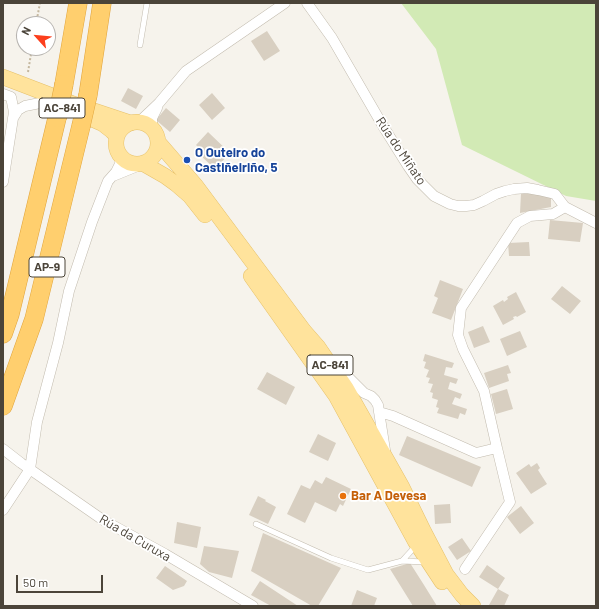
<!DOCTYPE html>
<html>
<head>
<meta charset="utf-8">
<style>
	body { margin:0 }
	#map { position:relative; width:599px; height:609px; overflow:hidden; background:#f6f3ec; font-family:Barlow,sans-serif }
	canvas { display:block }
	.frame { position:absolute; inset:0; border:4px solid #4b4439; pointer-events:none }
	.north { position:absolute; left:16px; top:16px; width:40px; height:40px; box-sizing:border-box; background:#fff; border:1px solid #b7b4b0; border-radius:50%; rotate:297deg; font-size:11px; font-weight:700; line-height:16px; text-align:center; color:#4b4439 }
	.north::after { content:''; display:block; margin:auto; width:14px; height:18px; background:#fc3f1d; clip-path:polygon(50% 0,100% 100%,50% 72%,0 100%) }
	.scale { position:absolute; left:16px; top:575px; width:87px; height:18px; box-sizing:border-box; border:2px solid #4b4439; border-top:0; padding-left:5px; font-size:12px; line-height:14px; white-space:nowrap; color:#4b4439; -webkit-text-stroke:3px #fff; paint-order:stroke }
</style>
</head>
<body>
<div id="map">
<canvas width="599" height="609"></canvas>
<div class="frame"></div>
<div class="north">N</div>
<div class="scale">50 m</div>
</div>
<script>
const context = document.querySelector('canvas').getContext('2d');
context.lineJoin = 'round';
function paint(path, color) {
  context.fillStyle = color;
  context.fill(path, 'evenodd');
}
function poly(rows) {
  const path = new Path2D();
  for (const r of rows) {
    if (r.length === 3) {
      path.moveTo(r[0] + r[2], r[1]);
      path.arc(r[0], r[1], r[2], 0, 2 * Math.PI);
      continue;
    }
    path.moveTo(r[0], r[1]);
    for (let i = 2; i < r.length; i += 2) path.lineTo(r[i], r[i + 1]);
  }
  return path;
}
function trace(path, color, width, dash) {
  context.strokeStyle = color;
  context.lineWidth = width;
  context.lineCap = dash ? 'butt' : 'round';
  context.setLineDash(dash || []);
  context.stroke(path);
}
function label(font, color, halo, rows, align = 'center') {
  context.font = font + ' Barlow,sans-serif';
  context.lineWidth = 3.5;
  context.setLineDash([]);
  context.textBaseline = 'middle';
  context.strokeStyle = halo;
  context.fillStyle = color;
  for (const [text, x, y, turn = 0] of rows) {
    context.save();
    context.translate(x, y);
    context.rotate((+turn || 0) * Math.PI / 180);
    context.textAlign = isNaN(turn) ? turn : align;
    if (halo) context.strokeText(text, 0, 0);
    context.fillText(text, 0, 0);
    context.restore();
  }
}
paint(poly([
	[401,3,596,3,596,201,566,196,462,145,436,49]
]), '#d2eab5');
paint(poly([
	[267,31,280,51,264,61,251,41],
	[128,88,143,96,136,109,121,101],
	[212,93,225,108,212,120,199,105],
	[166,108,180,120,170,132,156,120],
	[208,132,230,153,215,169,199,154,202,151,196,145],
	[521,193,540,194,551,198,551,207,520,213],
	[550,220,583,223,580,242,548,239],
	[529,242,530,256,509,256,508,243],
	[440,280,463,289,451,320,432,313,438,298,434,296],
	[562,286,581,301,570,314,551,299],
	[516,292,526,312,517,317,516,316,513,317,514,319,503,325,493,306,503,300,504,302,508,299,507,297],
	[483,326,490,342,474,348,468,332],
	[520,331,527,347,507,356,500,339],
	[425,354,454,363,452,368,446,367,444,375,458,379,456,384,450,382,448,389,462,394,460,399,455,397,452,404,467,409,465,415,460,413,458,419,437,413,439,408,436,407,438,400,432,398,433,393,430,392,433,384,428,383,430,378,426,377,429,370,424,368,426,362,423,361],
	[508,365,511,373,507,374,509,381,489,388,484,373],
	[267,372,295,387,286,405,257,389],
	[507,389,513,409,496,414,491,394],
	[318,434,336,443,328,461,309,452],
	[407,436,481,467,472,487,399,455],
	[537,463,540,468,538,470,547,484,531,494,516,473,529,464,531,467],
	[326,477,351,489,343,506,340,504,336,512,315,502,305,523,287,514,301,485,310,489,315,480,322,484],
	[258,496,266,500,265,501,276,507,268,524,249,515],
	[450,504,451,523,435,524,434,505],
	[521,506,534,523,520,534,507,517],
	[177,522,201,527,197,548,174,543],
	[263,533,341,568,318,606,312,606,251,571],
	[462,538,471,551,457,560,448,547],
	[204,546,239,551,232,578,209,572,200,564],
	[410,563,424,585,437,606,413,606,390,569],
	[487,565,505,578,498,589,479,577],
	[165,566,187,581,184,586,173,590,156,578],
	[260,581,298,606,271,606,251,595],
	[498,589,509,595,504,606,492,606,489,605],
	[357,590,377,598,374,606,351,606]
]), '#d8cfc1');
const lane = poly([
	[140,45,147,3],
	[256,524,331,558,368,570,402,561,425,562],
	[402,561,413,549,414,544]
]);
const street = poly([
	[307,3,332,38,383,126,408,166,417,179,434,196,450,204,458,206,466,206,474,205,483,201,496,194,505,191,514,189,527,188,538,190,555,194,565,207,596,223],
	[3,94,11,97,14,112,3,182],
	[13,118,18,110,25,106,45,102],
	[139,122,159,103,186,71,285,3],
	[152,128,152,118,157,108],
	[113,176,140,165],
	[339,368,364,393,371,396,375,400,378,405,385,450],
	[379,412,393,416,476,453,497,448,484,391,463,349,458,335,461,308,517,223,530,216,553,214,565,207],
	[3,449,21,463,103,520,165,554,253,606],
	[3,510,30,469,37,422,58,343,69,291,92,222,106,186,108,181,116,172,120,164,121,158],
	[465,569,510,502,497,448]
]);
const primary = poly([
	[3,77,71,103,131,123],
	[87,117,103,124,112,131,117,136],
	[137,143,21],
	[158,142,196,186,304,331,318,347,346,388,402,487,424,532,446,574,462,595,473,606],
	[144,164,165,176,176,184,190,196,205,215],
	[251,276,336,396,415,541,442,582]
]);
const highway = poly([
	[64,84,78,3],
	[88,95,102,3],
	[3,334,10,314,57,118],
	[3,406,34,319,81,126]
]);
trace(lane, '#c2bbae', 6);
trace(street, '#c2bbae', 11);
trace(primary, '#e6c16a', 16);
trace(highway, '#e0a43c', 19);
trace(poly([
	[36,24,40,3],
	[28,72,32,48]
]), '#c4b79f', 2, [2, 2]);
trace(lane, '#fff', 5);
trace(street, '#fff', 10);
trace(primary, '#ffe39c', 15);
trace(highway, '#ffcf6e', 18);
const highwayBridge = poly([
	[57,118,64,84],
	[81,126,88,95]
]);
trace(highwayBridge, '#e0a43c', 19, []);
trace(highwayBridge, '#ffcf6e', 18);
for (const [x, y, r, color] of [
	[187,160,4,"#1a4fb4"],
	[343,496,4,"#e8710a"]
]) {
  const dot = new Path2D();
  dot.arc(x, y, r, 0, 2 * Math.PI);
  context.fillStyle = color;
  context.fill(dot);
  trace(dot, '#fff', 1.5);
}
for (const [x, y, w] of [
	[62,108,46],
	[47,267,36],
	[330,365,46]
]) {
  const box = new Path2D();
  box.roundRect(x - w / 2, y - 10, w, 20, 3);
  context.fillStyle = '#fff';
  context.fill(box);
  trace(box, '#4b4439', 1);
}
label('bold 12px', '#4b4439', null, [
	["AC-841",62,108],
	["AP-9",47,267],
	["AC-841",330,365]
]);
label('13px', '#4b4439', '#fff', [
	["Rúa do Miñato",401,151,56],
	["Rúa da Curuxa",135,538,30]
]);
label('bold 13px', '#164399', '#fff', [
	["O Outeiro do",195,153],
	["Castiñeiriño, 5",195,168]
], 'left');
label('bold 13px', '#c56008', '#fff', [
	["Bar A Devesa",351,496]
], 'left');
</script>
</body>
</html>
